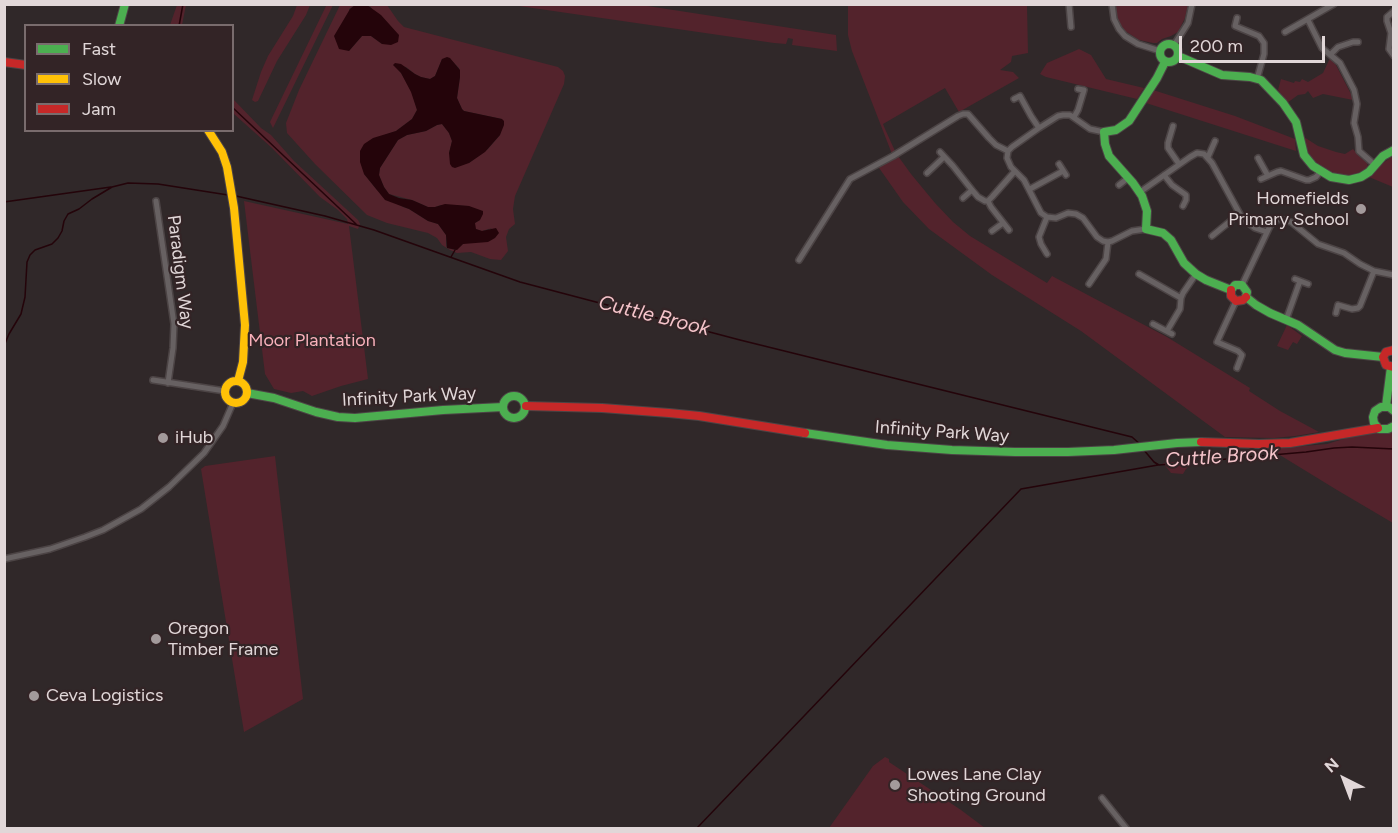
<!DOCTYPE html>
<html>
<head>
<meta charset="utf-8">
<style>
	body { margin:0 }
	#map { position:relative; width:1398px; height:833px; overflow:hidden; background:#302829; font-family:Figtree,sans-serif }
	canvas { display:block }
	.frame { position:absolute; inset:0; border:6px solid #e1d7d8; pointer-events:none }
	.legend { position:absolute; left:24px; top:24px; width:210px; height:108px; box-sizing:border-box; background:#332426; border:2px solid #796c6d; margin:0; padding:8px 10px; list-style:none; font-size:18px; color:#e1d7d8 }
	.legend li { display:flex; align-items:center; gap:12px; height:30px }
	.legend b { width:30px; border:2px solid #796c6d }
	.north { position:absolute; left:1314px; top:749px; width:60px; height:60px; -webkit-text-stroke:4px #332426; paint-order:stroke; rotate:318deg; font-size:16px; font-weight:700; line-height:24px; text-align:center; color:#e1d7d8 }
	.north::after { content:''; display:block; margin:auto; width:21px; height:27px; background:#e1d7d8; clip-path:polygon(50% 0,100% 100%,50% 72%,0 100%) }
	.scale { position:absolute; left:1179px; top:36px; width:146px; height:27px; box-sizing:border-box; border:3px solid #e1d7d8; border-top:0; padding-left:8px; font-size:18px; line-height:21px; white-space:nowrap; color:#e1d7d8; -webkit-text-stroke:4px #332426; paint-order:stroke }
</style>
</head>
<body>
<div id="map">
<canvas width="1398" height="833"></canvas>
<div class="frame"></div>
<ul class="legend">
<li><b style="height:8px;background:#4caf50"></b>Fast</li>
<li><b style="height:8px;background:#ffc107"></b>Slow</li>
<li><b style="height:8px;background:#c62828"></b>Jam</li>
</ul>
<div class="north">N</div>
<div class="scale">200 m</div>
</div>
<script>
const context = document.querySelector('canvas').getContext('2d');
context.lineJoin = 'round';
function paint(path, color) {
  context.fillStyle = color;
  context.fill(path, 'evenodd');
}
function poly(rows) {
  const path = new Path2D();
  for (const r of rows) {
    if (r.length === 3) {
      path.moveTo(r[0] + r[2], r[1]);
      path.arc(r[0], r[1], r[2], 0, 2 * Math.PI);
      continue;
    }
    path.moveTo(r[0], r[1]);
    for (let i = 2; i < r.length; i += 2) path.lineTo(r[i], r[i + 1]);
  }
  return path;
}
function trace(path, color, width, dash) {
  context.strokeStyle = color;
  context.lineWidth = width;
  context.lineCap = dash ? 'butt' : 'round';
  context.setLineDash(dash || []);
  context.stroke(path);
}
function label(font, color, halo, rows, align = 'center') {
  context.font = font + ' Figtree,sans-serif';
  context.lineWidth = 4.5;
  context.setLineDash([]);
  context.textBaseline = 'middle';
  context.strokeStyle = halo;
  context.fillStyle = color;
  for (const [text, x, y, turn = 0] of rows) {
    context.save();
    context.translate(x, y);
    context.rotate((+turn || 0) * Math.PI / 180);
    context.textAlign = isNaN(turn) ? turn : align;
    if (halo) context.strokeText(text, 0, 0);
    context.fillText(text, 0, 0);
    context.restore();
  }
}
paint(poly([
	[327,4,333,5,273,128,270,122],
	[177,5,186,5,182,25,170,25],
	[297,5,310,5,306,15,277,61,258,101,255,102,252,100,261,72,268,56,293,16],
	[340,5,355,5,349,9,349,51,362,36,371,36,382,44,371,7,367,5,387,5,398,21,404,27,558,67,563,71,565,76,564,84,515,196,513,209,515,224,509,229,506,237,508,251,501,260,490,259,471,252,457,253,450,250,442,245,437,238,428,233,387,223,367,215,315,164,287,133,286,123,299,90],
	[442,59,452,61,459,68,460,77,457,98,462,109,464,111,502,119,500,135,488,149,469,163,449,153,452,141,449,133,442,124,437,125,426,131,407,135,398,140,380,168,379,175,384,187,389,194,412,200,428,207,435,207,441,205,469,206,480,220,475,223,475,229,482,231,492,228,463,244,455,250,447,248,446,246,446,235,438,224,428,221,409,209,403,207,377,190,364,174,385,135,396,131,412,119,417,110,412,92,401,73,394,65,406,67,415,74,421,77,430,79,435,76],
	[512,5,641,5,836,35,837,51,792,45,793,39,788,38,786,44,774,43],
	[848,5,1027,5,1028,53,1012,56,1011,62,1000,70,1013,72,1019,78,959,112,945,88,883,124,885,129,895,151,892,154,852,51,848,35],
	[1188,5,1185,18,1178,32,1171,36,1162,39,1157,43,1153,43,1139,40,1125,31,1118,21,1115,6,1116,4],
	[1079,49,1091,55,1106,79,1144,88,1137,99,1046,77,1040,74,1047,63],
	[1330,58,1336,65,1351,94,1353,100,1323,94,1313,98,1308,91,1305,94,1298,95,1287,103,1278,90,1281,79,1294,83,1295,81,1300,82,1302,79,1308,82,1323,73],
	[1153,90,1235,116,1295,139,1296,151,1146,103],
	[233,99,261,128,271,135,294,161,358,220,360,224,358,229,349,226,368,379,341,386,312,396,303,391,291,393,274,389,265,374,244,201,348,224,347,219,338,210,320,197,272,148,234,114],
	[1304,137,1318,146,1336,152,1345,154,1353,149,1361,158,1367,162,1368,168,1360,174,1353,176,1334,175,1314,164,1307,154,1303,139],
	[898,156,911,174,935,203,953,222,970,236,1047,283,1052,276,1167,337,1250,388,1249,391,1280,411,1319,432,1295,436,1274,438,1225,437,1081,331,992,275,929,229,903,202,877,165],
	[1393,156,1393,187,1369,177,1383,163],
	[1287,325,1302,336,1297,344,1293,342,1288,350,1277,346],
	[1393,431,1393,523,1337,490,1270,449,1327,444,1360,434,1372,432,1384,434],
	[275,456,303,699,244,732,201,469,205,466],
	[1192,460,1192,464,1186,469,1183,474,1171,473,1163,463],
	[885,757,889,759,889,762,961,810,985,828,829,828,873,766]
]), '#53232c');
paint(poly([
	[355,5,367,5,381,15,399,35,398,42,391,45,382,44,371,36,362,36,349,51,339,49,334,36,350,9],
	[447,57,450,58,460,70,460,77,457,98,462,109,464,111,502,119,504,121,504,125,500,135,485,152,469,163,455,168,452,167,450,164,449,153,452,141,449,133,442,124,437,125,426,131,407,135,398,140,380,168,379,175,384,187,389,194,399,198,412,200,428,207,435,207,445,204,469,206,483,211,483,214,480,220,475,223,476,229,482,231,496,228,499,233,495,238,488,242,463,244,457,250,447,248,446,235,438,224,428,221,409,209,385,200,364,174,360,162,360,151,364,144,373,138,396,131,412,119,417,110,411,92,401,73,393,65,395,63,401,64,415,74,421,77,430,79,435,76,442,59]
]), '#24040a');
trace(poly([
	[179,26,183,4],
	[232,107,356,224],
	[236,196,325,216,374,230,520,282,740,340,1132,437,1141,445],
	[4,202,111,187],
	[451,257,455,250],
	[4,346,9,334,21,314,25,297,27,262,30,255,35,250,52,244,58,238,62,231,64,221,68,214,79,209,92,199,112,187,128,183,158,184,228,195],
	[1143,449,1154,462,1159,465,1306,452,1334,448,1352,447,1394,449],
	[697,828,1021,489,1158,465]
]), '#24040a', 1.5);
const street = poly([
	[1069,4,1071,27],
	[1112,4,1114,19,1119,29,1125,36,1138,44,1160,51],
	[1394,11,1387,17,1387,21,1391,33,1389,49,1394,56],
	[1237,18,1235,26,1259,36,1264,43,1264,54,1257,79],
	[1308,20,1322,48,1340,63,1354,90,1357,104,1354,123,1358,137,1359,151,1375,165],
	[1285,32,1334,4],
	[1174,45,1188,23,1192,4],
	[1331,54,1338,47,1353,42,1358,42],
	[1014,99,1020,96,1031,116,1039,128],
	[1074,117,1078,110,1084,90,1078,89],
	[1173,126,1168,143,1168,148,1179,164],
	[1008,151,1007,158,1011,167,1024,180,1041,213,1047,217,1056,218,1068,213,1076,214,1083,218,1097,237,1103,241,1108,242,1112,241,1132,231,1146,229],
	[1008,151,1012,147,1039,128,1058,116,1063,115,1070,115,1090,129,1104,132],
	[940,152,953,166,972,190,978,197,985,201,988,201,992,197,1015,171],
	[1208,157,1215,141],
	[1258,158,1268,176],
	[1059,164,1066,175],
	[927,173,944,157],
	[1164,175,1172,185,1186,195,1186,200,1183,206],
	[1261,179,1277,172,1281,171,1306,180,1309,180,1316,177,1320,172],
	[1119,185,1128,178],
	[1030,189,1063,171],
	[1140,192,1190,157,1197,153,1204,154,1212,163,1242,218,1255,228,1267,232],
	[963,198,972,190],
	[156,201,174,324,173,348,168,383],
	[988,201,991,207,1009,230],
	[1047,217,1039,237,1041,244,1047,254],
	[992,231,1003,223],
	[1212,236,1239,214],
	[799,260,850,179,893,156,958,116,963,114,968,114,989,138,996,145,1008,151],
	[1139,274,1181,298],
	[1295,279,1308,284],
	[1089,284,1106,259,1108,242],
	[1242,285,1270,226,1276,220,1280,219,1291,222,1318,244,1344,253,1360,264,1374,271,1394,275],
	[1236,301,1217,342,1238,351,1242,355,1237,368],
	[1336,313,1338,305,1352,309,1358,308,1360,306,1374,271],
	[1286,320,1300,281],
	[1153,324,1172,334],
	[1167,331,1180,309,1181,298,1183,293,1196,274],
	[153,380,225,391],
	[4,559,50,549,85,537,103,530,141,509,169,487,204,453,223,426,233,403],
	[1102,798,1126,828]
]);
const fast = poly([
	[119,26,125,4],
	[1169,53,9],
	[1178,56,1222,75,1250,77,1261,80,1283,103,1296,122,1304,155,1313,166,1331,177,1349,180,1361,177,1369,172,1383,156,1394,150],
	[1165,62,1157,78,1129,121,1116,130,1104,132,1105,144,1109,156,1133,183,1142,196,1147,211,1146,229,1163,233,1171,240,1184,263,1196,274,1206,280,1231,290],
	[1231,290,1235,285,1242,285,1247,292,1246,297],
	[1246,297,1256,305,1270,313,1298,325,1335,350,1345,353,1383,357],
	[247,393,274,398,316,412,338,417,355,418,443,410,503,407],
	[514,407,11],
	[1386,406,1391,367],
	[1394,411,1389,407,1381,407,1375,411,1373,417,1374,423,1379,429,1388,429,1394,426],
	[805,433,887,445,952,450,1015,452,1068,452,1114,450,1177,443,1201,442]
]);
const slow = poly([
	[208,130,222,152,227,167,234,208,245,325,243,362,238,381],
	[236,392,11]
]);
const jam = poly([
	[4,62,26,65],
	[1231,290,1231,296,1236,301,1243,300,1246,297],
	[1394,350,1386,352,1383,357,1386,365,1394,367],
	[526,406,602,408,669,413,699,416,805,433],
	[1201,442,1259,444,1290,443,1378,428]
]);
trace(street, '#4c4445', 8);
trace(fast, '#4c4445', 10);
trace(slow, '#4c4445', 10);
trace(jam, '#4c4445', 10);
trace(street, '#676162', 5);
trace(fast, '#4caf50', 8);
trace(slow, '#ffc107', 8);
trace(jam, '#c62828', 8);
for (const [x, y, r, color] of [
	[1361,209,6,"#a39a9b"],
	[163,438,6,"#a39a9b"],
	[156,639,6,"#a39a9b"],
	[34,696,6,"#a39a9b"],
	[895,785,6,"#a39a9b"]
]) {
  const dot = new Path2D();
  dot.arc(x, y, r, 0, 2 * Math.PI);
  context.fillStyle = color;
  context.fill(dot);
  trace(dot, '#332426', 2);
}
label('18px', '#e1d7d8', '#332426', [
	["Homefields",1349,199,"right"],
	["Primary School",1349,220,"right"],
	["iHub",175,438],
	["Oregon",168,629],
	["Timber Frame",168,650],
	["Ceva Logistics",46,696],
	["Lowes Lane Clay",907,775],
	["Shooting Ground",907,796]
], 'left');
label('18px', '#e1d7d8', '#332426', [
	["Paradigm Way",180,272,83],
	["Infinity Park Way",409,397,-3],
	["Infinity Park Way",942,432,4]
]);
label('18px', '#f9b1bb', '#332426', [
	["Moor Plantation",312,341]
]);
label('italic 20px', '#f5c4ca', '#332426', [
	["Cuttle Brook",654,316,14],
	["Cuttle Brook",1222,457,-4]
]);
</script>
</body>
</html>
